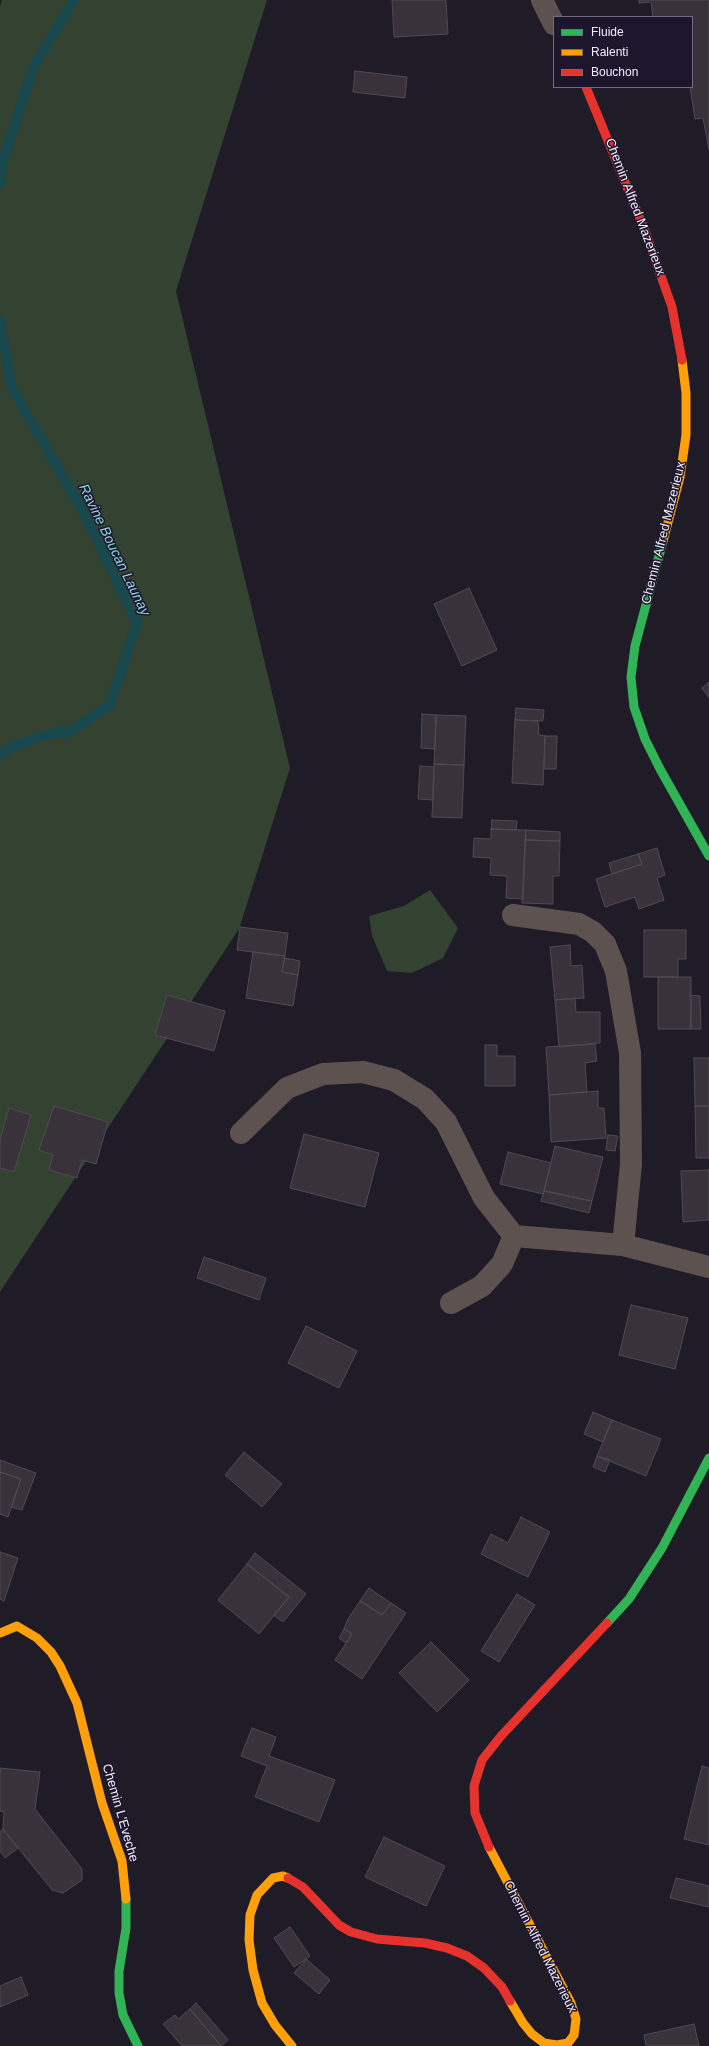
<!DOCTYPE html>
<html>
<head>
<meta charset="utf-8">
<style>
	body { margin:0 }
	#map { position:relative; width:709px; height:2046px; overflow:hidden; background:#1f1b27; font-family:Arial,sans-serif }
	canvas { display:block }
	.legend { position:absolute; left:553px; top:16px; width:140px; height:72px; box-sizing:border-box; background:#1e162c; border:1px solid #726c7f; margin:0; padding:5px 7px; list-style:none; font-size:12px; color:#f1ecfc }
	.legend li { display:flex; align-items:center; gap:8px; height:20px }
	.legend b { width:20px; border:1px solid #726c7f }
</style>
</head>
<body>
<div id="map">
<canvas width="709" height="2046"></canvas>
<ul class="legend">
<li><b style="height:5px;background:#30b455"></b>Fluide</li>
<li><b style="height:5px;background:#ff9f0a"></b>Ralenti</li>
<li><b style="height:5px;background:#e5322d"></b>Bouchon</li>
</ul>
</div>
<script>
const context = document.querySelector('canvas').getContext('2d');
context.lineJoin = 'round';
function paint(path, color) {
  context.fillStyle = color;
  context.fill(path, 'evenodd');
}
function poly(rows) {
  const path = new Path2D();
  for (const r of rows) {
    path.moveTo(r[0], r[1]);
    for (let i = 2; i < r.length; i += 2) path.lineTo(r[i], r[i + 1]);
  }
  return path;
}
function trace(path, color, width, dash) {
  context.strokeStyle = color;
  context.lineWidth = width;
  context.lineCap = dash ? 'butt' : 'round';
  context.setLineDash(dash || []);
  context.stroke(path);
}
function label(font, color, halo, rows, align = 'center') {
  context.font = font + ' Arial,sans-serif';
  context.lineWidth = 3;
  context.setLineDash([]);
  context.textBaseline = 'middle';
  context.strokeStyle = halo;
  context.fillStyle = color;
  for (const [text, x, y, turn = 0] of rows) {
    context.save();
    context.translate(x, y);
    context.rotate((+turn || 0) * Math.PI / 180);
    context.textAlign = isNaN(turn) ? turn : align;
    if (halo) context.strokeText(text, 0, 0);
    context.fillText(text, 0, 0);
    context.restore();
  }
}
paint(poly([
	[2,0,267,0,176,291,290,768,239,929,0,1292,0,7],
	[430,890,458,928,443,958,412,973,387,971,372,936,369,916,404,906]
]), '#334231');
trace(poly([
	[0,183,2,164,33,68,74,0],
	[0,321,12,388,85,515,137,623,110,705,69,732,56,733,40,737,12,747,0,755]
]), '#1a484f', 10);
const building = poly([
	[392,0,446,0,448,34,394,37,392,0],
	[639,0,709,0,709,150,703,118,695,119,690,87,692,87,692,17,653,17,651,2,639,3,639,0],
	[355,71,407,77,405,98,353,92,355,71],
	[469,588,497,650,462,666,434,604,469,588],
	[709,682,709,698,702,688,709,682],
	[516,708,544,710,543,721,515,720,516,708],
	[422,714,436,715,435,749,421,748,422,714],
	[436,715,466,716,464,765,434,764,436,715],
	[515,720,538,721,539,735,545,736,543,785,512,783,515,720],
	[545,736,557,736,556,769,544,769,545,736],
	[434,764,464,765,462,818,432,817,434,764],
	[420,766,434,767,433,800,418,799,420,766],
	[492,820,517,821,516,830,491,829,492,820],
	[491,829,526,830,523,899,506,898,507,876,490,875,491,858,473,857,474,838,491,839,491,829],
	[526,830,560,832,560,841,525,840,526,830],
	[525,840,560,841,559,876,553,876,553,904,522,903,525,840],
	[657,848,665,875,657,878,664,900,639,909,635,897,605,907,596,879,642,864,638,854,657,848],
	[638,854,642,864,612,874,609,863,638,854],
	[240,927,288,933,285,956,237,950,240,927],
	[644,930,686,930,686,959,678,959,678,977,644,977,644,930],
	[570,945,571,966,582,965,584,998,555,1000,550,947,570,945],
	[253,952,285,956,282,972,298,975,293,1006,246,998,253,952],
	[285,958,300,961,298,975,282,972,285,958],
	[658,977,691,977,691,1029,658,1029,658,977],
	[167,995,225,1011,214,1051,155,1035,167,995],
	[690,995,700,996,701,1029,691,1029,690,995],
	[575,998,576,1012,600,1012,600,1043,559,1047,555,1000,575,998],
	[595,1044,597,1061,585,1063,587,1092,549,1095,546,1047,595,1044],
	[485,1045,497,1045,497,1056,515,1056,515,1086,485,1086,485,1045],
	[694,1058,709,1058,709,1106,695,1106,694,1058],
	[598,1091,598,1108,604,1108,606,1138,551,1142,549,1095,598,1091],
	[54,1106,108,1122,96,1164,82,1160,77,1178,49,1170,53,1155,39,1150,54,1106],
	[695,1106,709,1106,709,1158,696,1158,695,1106],
	[9,1108,31,1115,14,1172,0,1168,0,1140,9,1108],
	[304,1134,379,1153,365,1207,290,1188,304,1134],
	[608,1135,618,1136,615,1151,606,1150,608,1135],
	[555,1146,603,1157,592,1201,544,1191,555,1146],
	[508,1152,551,1163,543,1194,500,1184,508,1152],
	[709,1170,709,1220,683,1222,681,1171,709,1170],
	[544,1191,592,1201,589,1213,541,1201,544,1191],
	[204,1257,266,1278,259,1300,197,1278,204,1257],
	[631,1305,688,1318,675,1369,619,1355,631,1305],
	[306,1326,357,1351,339,1388,288,1363,306,1326],
	[593,1412,612,1420,603,1442,584,1434,593,1412],
	[612,1420,661,1439,646,1476,597,1456,612,1420],
	[244,1452,282,1484,262,1507,225,1475,244,1452],
	[597,1456,610,1460,605,1472,593,1467,597,1456],
	[0,1460,36,1473,22,1510,11,1507,21,1479,0,1472,0,1460],
	[0,1472,21,1479,8,1517,0,1514,0,1472],
	[521,1517,550,1532,528,1577,481,1554,491,1534,508,1543,521,1517],
	[0,1552,18,1558,4,1601,0,1599,0,1552],
	[255,1553,306,1594,283,1622,274,1615,289,1597,247,1564,255,1553],
	[247,1564,289,1597,259,1634,218,1600,247,1564],
	[369,1588,391,1603,382,1615,360,1601,369,1588],
	[517,1594,535,1605,499,1662,481,1651,517,1594],
	[360,1601,382,1615,391,1603,406,1613,362,1679,335,1660,352,1634,344,1629,348,1619,360,1601],
	[344,1629,352,1634,346,1643,339,1638,344,1629],
	[431,1642,469,1680,437,1712,399,1673,431,1642],
	[252,1728,276,1737,269,1756,335,1780,319,1822,255,1797,267,1766,241,1756,252,1728],
	[702,1766,709,1768,709,1845,684,1839,702,1766],
	[0,1768,40,1772,35,1809,82,1869,82,1880,63,1893,52,1890,3,1829,4,1812,0,1811,0,1768],
	[3,1829,18,1848,5,1858,0,1851,0,1832,3,1829],
	[384,1837,445,1866,426,1906,365,1877,384,1837],
	[676,1878,709,1886,709,1907,670,1898,676,1878],
	[290,1927,310,1956,294,1967,274,1938,290,1927],
	[306,1959,330,1980,319,1994,294,1973,306,1959],
	[21,1977,28,1995,0,2007,0,1986,21,1977],
	[196,2003,228,2040,221,2046,190,2009,196,2003],
	[190,2009,221,2046,182,2046,163,2024,175,2015,178,2019,190,2009],
	[694,2024,699,2046,646,2046,644,2035,694,2024]
]);
paint(building, '#3a323b');
trace(building, '#524a53', 1);
trace(poly([
	[542,0,554,24],
	[513,915,579,924,593,932,605,944,616,971,630,1053,631,1164,623,1245],
	[241,1133,287,1088,323,1074,363,1072,394,1080,425,1099,446,1122,484,1198,514,1236,502,1264,482,1286,451,1303],
	[514,1236,623,1245,709,1267]
]), '#5e5251', 22);
trace(poly([
	[663,541,635,646,631,677,634,707,645,739,660,769,709,856],
	[607,1623,629,1599,662,1548,709,1458],
	[126,1899,126,1928,119,1971,119,1993,123,2015,138,2046]
]), '#30b455', 9);
trace(poly([
	[663,541,680,477,686,435,686,393,682,360],
	[0,1633,17,1626,37,1638,51,1652,60,1666,77,1703,102,1803,122,1861,126,1899],
	[489,1847,571,2003,576,2019,574,2035,568,2043,557,2045,544,2043,532,2034,523,2023,510,2001],
	[288,1878,283,1876,273,1878,257,1895,250,1915,249,1940,253,1970,262,2003,275,2025,292,2046]
]), '#ff9f0a', 9);
trace(poly([
	[586,87,645,231,672,307,682,360],
	[489,1847,475,1813,474,1786,482,1760,501,1736,607,1623],
	[288,1878,303,1887,339,1925,351,1932,377,1939,425,1943,447,1948,467,1956,484,1968,502,1987,510,2001]
]), '#e5322d', 9);
label('13px', '#f1ecfc', '#1e162c', [
	["Chemin Alfred Mazerieux",635,207,69],
	["Chemin Alfred Mazerieux",664,533,-76],
	["Chemin L'Eveche",120,1813,74],
	["Chemin Alfred Mazerieux",540,1947,63]
]);
label('italic 14px', '#88dce8', '#1e162c', [
	["Ravine Boucan Launay",114,550,64]
]);
</script>
</body>
</html>
